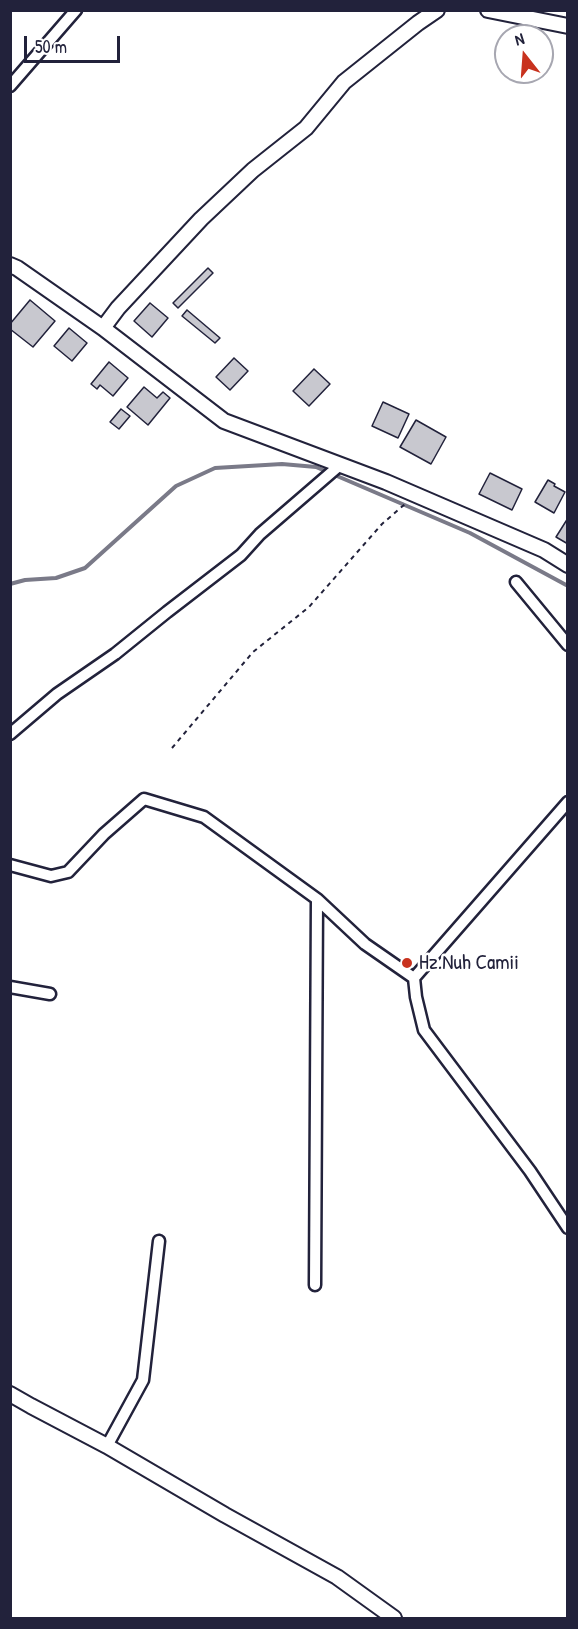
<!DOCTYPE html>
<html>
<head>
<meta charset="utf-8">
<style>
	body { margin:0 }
	#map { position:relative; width:578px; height:1629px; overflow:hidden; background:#fff; font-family:"Patrick Hand",sans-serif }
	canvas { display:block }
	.frame { position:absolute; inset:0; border:12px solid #22223b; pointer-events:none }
	.north { position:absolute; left:494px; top:24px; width:60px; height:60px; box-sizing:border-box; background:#fff; border:2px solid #a7a7b1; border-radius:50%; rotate:343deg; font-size:16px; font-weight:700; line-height:24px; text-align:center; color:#22223b }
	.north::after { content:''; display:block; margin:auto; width:21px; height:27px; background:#c8321e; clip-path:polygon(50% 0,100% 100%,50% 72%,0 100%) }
	.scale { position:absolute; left:24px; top:36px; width:96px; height:27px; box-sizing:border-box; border:3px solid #22223b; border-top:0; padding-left:8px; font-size:18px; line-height:21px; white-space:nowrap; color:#22223b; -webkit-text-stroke:4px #fff; paint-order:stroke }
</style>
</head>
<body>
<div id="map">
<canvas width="578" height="1629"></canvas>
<div class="frame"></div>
<div class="north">N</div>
<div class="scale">50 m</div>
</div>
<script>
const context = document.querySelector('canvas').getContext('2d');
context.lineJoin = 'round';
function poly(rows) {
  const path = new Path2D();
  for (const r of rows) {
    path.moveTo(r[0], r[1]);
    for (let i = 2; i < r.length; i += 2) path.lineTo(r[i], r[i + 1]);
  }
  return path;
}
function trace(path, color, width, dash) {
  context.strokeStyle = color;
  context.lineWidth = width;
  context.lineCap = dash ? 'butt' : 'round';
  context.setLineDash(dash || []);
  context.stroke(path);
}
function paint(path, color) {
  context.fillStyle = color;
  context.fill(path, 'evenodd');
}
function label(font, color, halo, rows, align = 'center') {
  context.font = font + ' "Patrick Hand",sans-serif';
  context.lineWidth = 5;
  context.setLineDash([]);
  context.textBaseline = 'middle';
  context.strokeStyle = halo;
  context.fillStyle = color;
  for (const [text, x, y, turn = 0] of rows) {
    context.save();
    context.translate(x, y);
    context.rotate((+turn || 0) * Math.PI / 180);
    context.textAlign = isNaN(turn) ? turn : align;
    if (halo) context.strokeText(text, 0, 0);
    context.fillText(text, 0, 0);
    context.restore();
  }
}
trace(poly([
	[10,584,25,580,56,578,85,568,176,486,215,468,282,464,316,467,470,533,568,586]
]), '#7a7a88', 4);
const building = poly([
	[208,268,213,273,178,308,173,303,208,268],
	[30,300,55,321,33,347,10,329,10,324,30,300],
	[150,303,168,318,152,337,134,321,150,303],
	[187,310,220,338,215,343,182,316,187,310],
	[69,328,87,343,72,361,54,346,69,328],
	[234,358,248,371,230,390,216,377,234,358],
	[109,362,128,378,113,396,100,385,97,389,91,384,109,362],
	[314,369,330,384,309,406,293,391,314,369],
	[144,387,157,398,163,392,170,398,148,425,127,407,144,387],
	[383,402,409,414,398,438,372,426,383,402],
	[121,409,130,416,119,429,110,422,121,409],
	[416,420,446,437,431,464,400,447,416,420],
	[490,473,522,489,512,510,479,494,490,473],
	[548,480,555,484,554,486,565,492,554,513,535,502,548,480],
	[568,518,568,544,556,537,568,518]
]);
paint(building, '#c8c8cf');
trace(building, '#22223b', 1.5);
const minor = poly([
	[10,86,76,10],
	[516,582,568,645],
	[10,734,57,694,115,654,167,612,241,555,260,534,340,465],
	[10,865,51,876,68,872,104,834,144,799,204,817,317,899,365,944,414,978,568,802],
	[414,978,416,997,424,1030,530,1171,568,1228],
	[10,987,50,994],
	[315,1285,317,899],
	[107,1446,143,1380,159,1241]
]);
const tertiary = poly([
	[488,10,568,26],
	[10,265,17,268,103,328,224,421,386,482,544,550,568,565],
	[103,328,118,308,201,219,253,170,306,128,344,82,418,23,437,10],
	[10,1394,31,1406,107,1446,225,1515,337,1577,394,1618]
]);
trace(minor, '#22223b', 15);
trace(tertiary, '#22223b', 18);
trace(poly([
	[172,748,253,652,309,607,382,524,405,504]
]), '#22223b', 2, [4.5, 4.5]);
trace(minor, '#fff', 10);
trace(tertiary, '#fff', 14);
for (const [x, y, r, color] of [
	[407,963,6,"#c8321e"]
]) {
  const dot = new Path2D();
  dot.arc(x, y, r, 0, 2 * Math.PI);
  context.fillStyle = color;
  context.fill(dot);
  trace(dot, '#fff', 2);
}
label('21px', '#22223b', '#fff', [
	["Hz.Nuh Camii",419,963]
], 'left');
</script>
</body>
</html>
